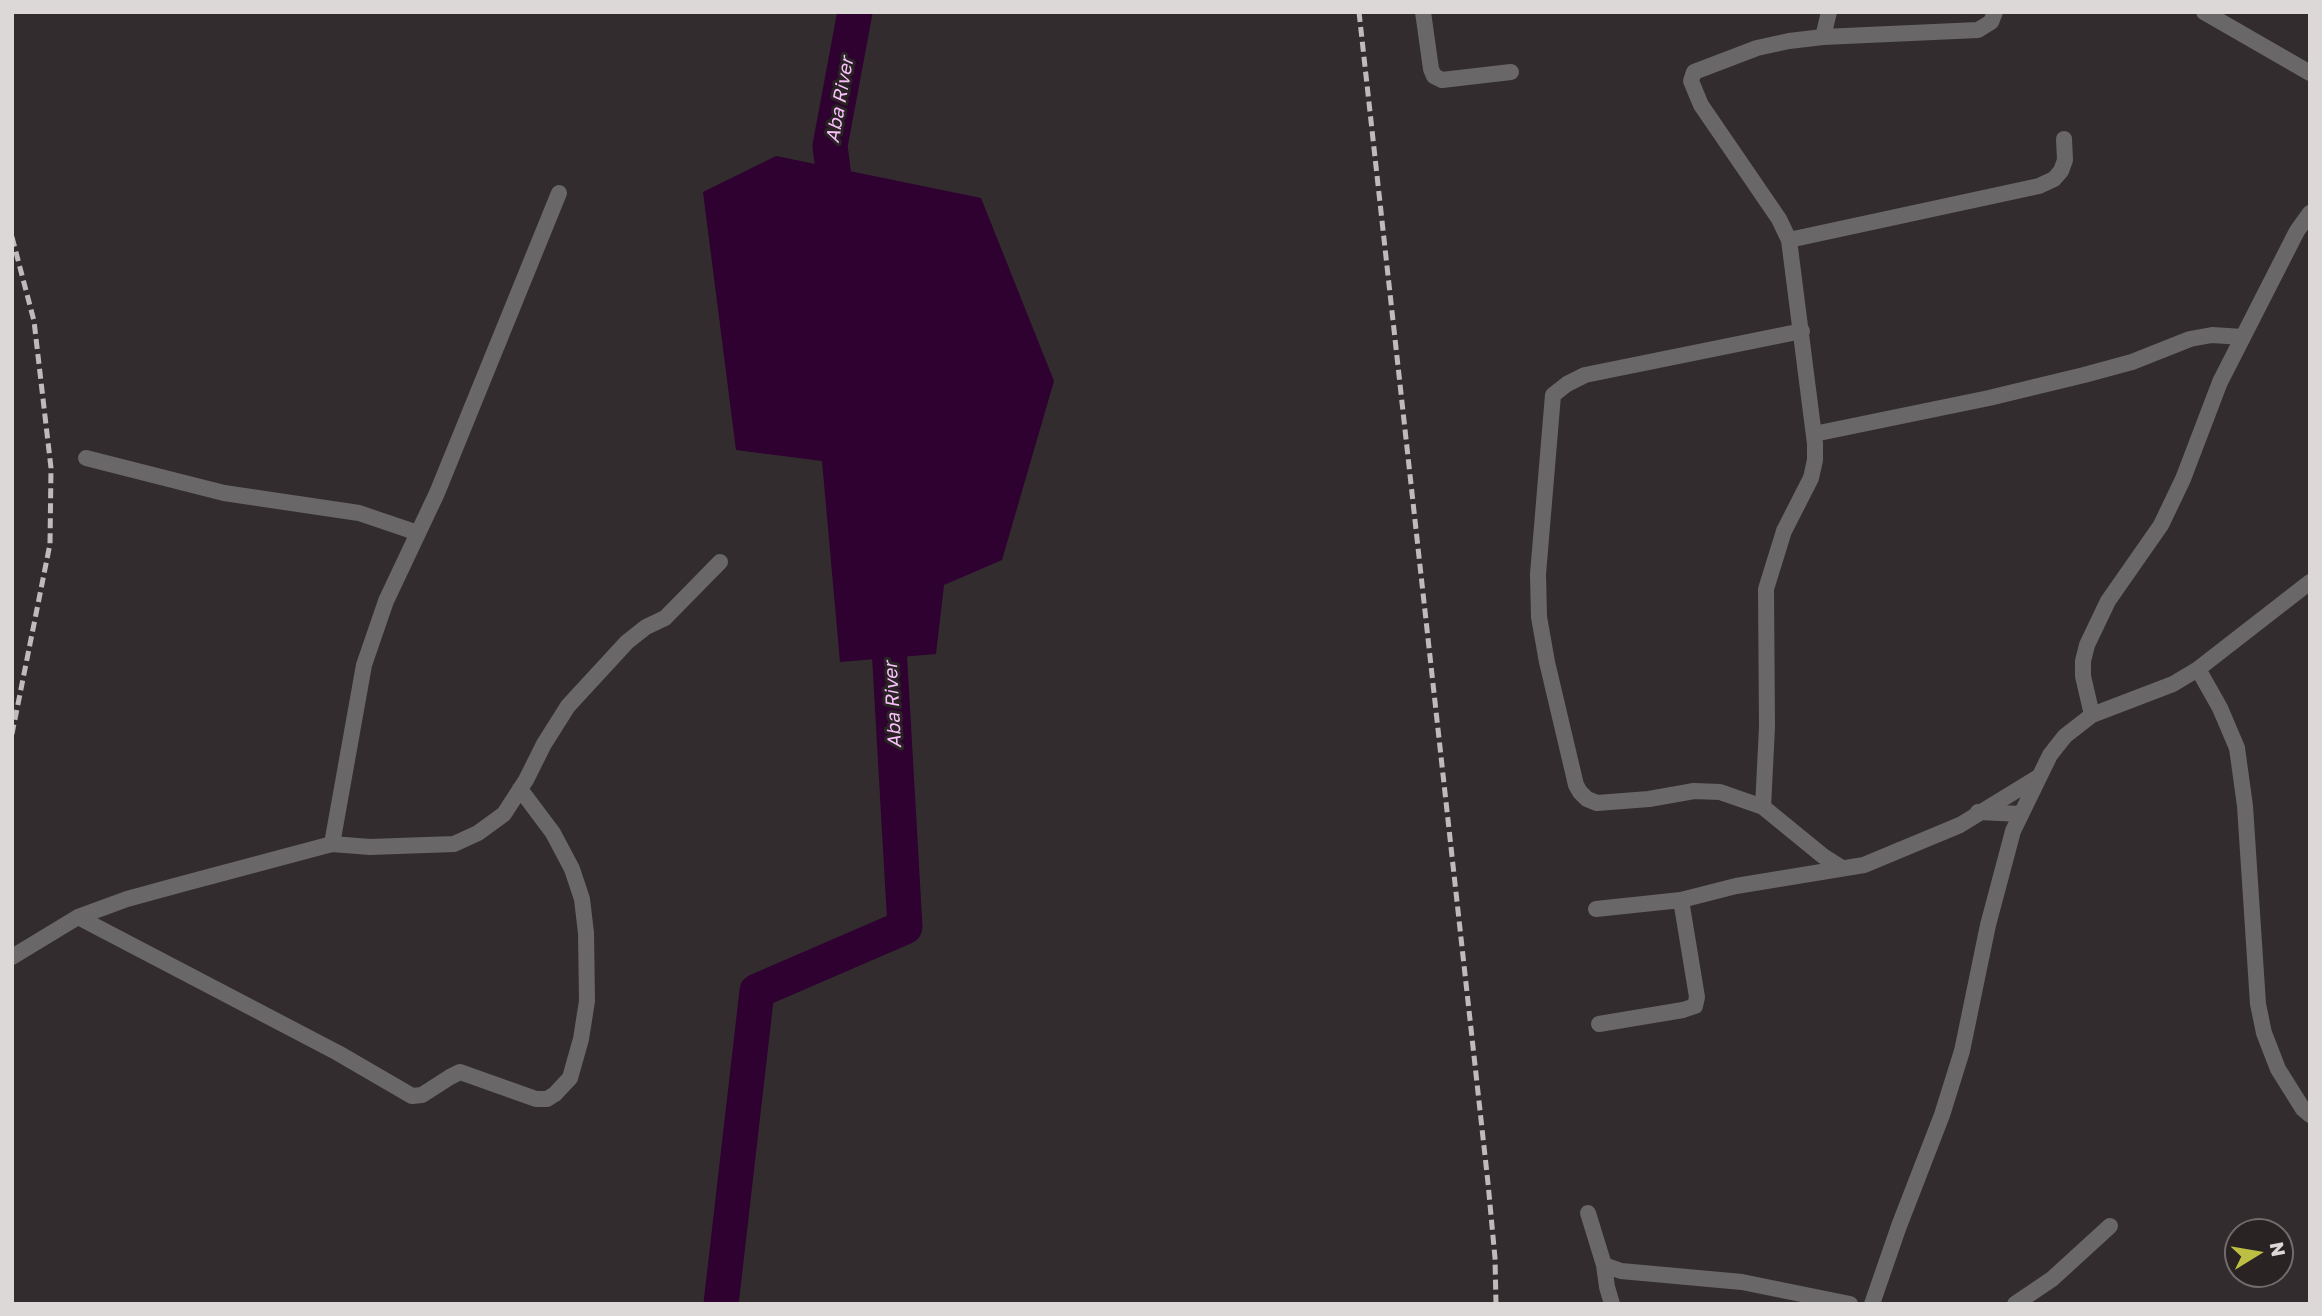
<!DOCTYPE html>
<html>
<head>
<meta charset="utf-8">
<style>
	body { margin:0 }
	#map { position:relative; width:2322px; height:1316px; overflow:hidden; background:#332c2e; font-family:"Golos Text",sans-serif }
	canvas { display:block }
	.frame { position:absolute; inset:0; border:14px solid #dcd8d8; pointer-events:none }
	.north { position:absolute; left:2224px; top:1218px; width:70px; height:70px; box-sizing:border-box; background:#292324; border:2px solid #716b6c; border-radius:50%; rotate:79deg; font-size:19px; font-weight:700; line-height:28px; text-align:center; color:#dcd8d8 }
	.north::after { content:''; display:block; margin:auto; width:24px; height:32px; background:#bdbf43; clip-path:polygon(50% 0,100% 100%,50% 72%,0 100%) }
</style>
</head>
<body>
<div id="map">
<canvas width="2322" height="1316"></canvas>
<div class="frame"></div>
<div class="north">N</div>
</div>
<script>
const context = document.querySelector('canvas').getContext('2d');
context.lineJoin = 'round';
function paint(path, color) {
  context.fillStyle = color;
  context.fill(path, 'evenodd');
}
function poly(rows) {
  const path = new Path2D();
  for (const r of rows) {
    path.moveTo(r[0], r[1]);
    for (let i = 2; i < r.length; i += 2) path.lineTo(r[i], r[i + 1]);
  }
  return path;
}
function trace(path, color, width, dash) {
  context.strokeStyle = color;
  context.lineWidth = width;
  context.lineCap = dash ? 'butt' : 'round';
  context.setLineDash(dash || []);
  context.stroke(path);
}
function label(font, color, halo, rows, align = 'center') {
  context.font = font + ' "Golos Text",sans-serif';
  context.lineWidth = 6;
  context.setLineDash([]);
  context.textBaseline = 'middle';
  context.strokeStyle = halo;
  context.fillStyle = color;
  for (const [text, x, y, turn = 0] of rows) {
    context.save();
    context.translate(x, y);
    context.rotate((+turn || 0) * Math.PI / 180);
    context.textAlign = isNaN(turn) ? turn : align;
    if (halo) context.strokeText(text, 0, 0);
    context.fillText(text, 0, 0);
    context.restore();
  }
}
paint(poly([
	[776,156,981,198,1054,381,1002,560,944,585,936,654,840,662,822,461,736,450,703,192]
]), '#2e0131');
trace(poly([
	[839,216,830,146,855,12],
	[721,1304,757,991,905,927,887,612]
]), '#2e0131', 35);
trace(poly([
	[1423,12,1431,69,1434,76,1442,80,1511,72],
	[2204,12,2310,73],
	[1823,37,1829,12],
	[1789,240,2039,186,2054,179,2061,171,2065,160,2064,139],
	[1802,331,1585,375,1567,384,1553,395,1538,574,1539,617,1547,662,1576,785,1580,792,1587,799,1597,803,1649,799,1694,791,1720,792,1763,807,1823,856,1842,868],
	[1814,434,1989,398,2084,375,2132,362,2190,339,2212,335,2243,337],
	[86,458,224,493,359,513,418,533],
	[2198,669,2220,708,2237,748,2245,806,2258,1004,2264,1033,2278,1069,2303,1109,2310,1115],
	[2092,715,2083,676,2083,661,2087,645,2108,601,2161,525,2183,479,2220,382,2297,231,2310,213],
	[1763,807,1767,727,1766,589,1784,531,1811,478,1815,460,1815,444,1789,240,1779,219,1701,105,1691,81,1694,72,1757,48,1789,41,1823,37,1978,30,1991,22,1995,12],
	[1978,812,2021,814],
	[332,844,364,665,386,601,437,493,559,193],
	[1596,909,1681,900,1736,886,1864,865,1960,825,2040,776],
	[78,917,338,1053,412,1096,422,1095,450,1077,460,1072,536,1099,547,1099,555,1094,570,1078,581,1039,587,1001,586,933,582,899,572,869,553,833,520,789],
	[12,957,78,917,127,899,182,884,332,844,370,847,454,844,478,833,504,814,526,780,544,744,568,706,627,642,646,627,665,618,720,562],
	[1599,1024,1683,1010,1695,1006,1697,997,1681,900],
	[1588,1213,1604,1265,1621,1271,1742,1282,1850,1304],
	[1604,1265,1607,1287,1612,1304],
	[1872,1304,1899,1226,1942,1115,1962,1051,1988,925,2013,831,2050,755,2065,736,2092,715,2173,684,2198,669,2310,582],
	[2015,1304,2052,1279,2110,1226]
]), '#6a6769', 16);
trace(poly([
	[1359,12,1488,1183,1495,1258,1496,1304],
	[12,237,34,321,51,468,50,544,12,734]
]), '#c0bbbb', 5, [10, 5]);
label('italic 19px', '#f9bffb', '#292324', [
	["Aba River",840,100,-80],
	["Aba River",893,705,-93]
]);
</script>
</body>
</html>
